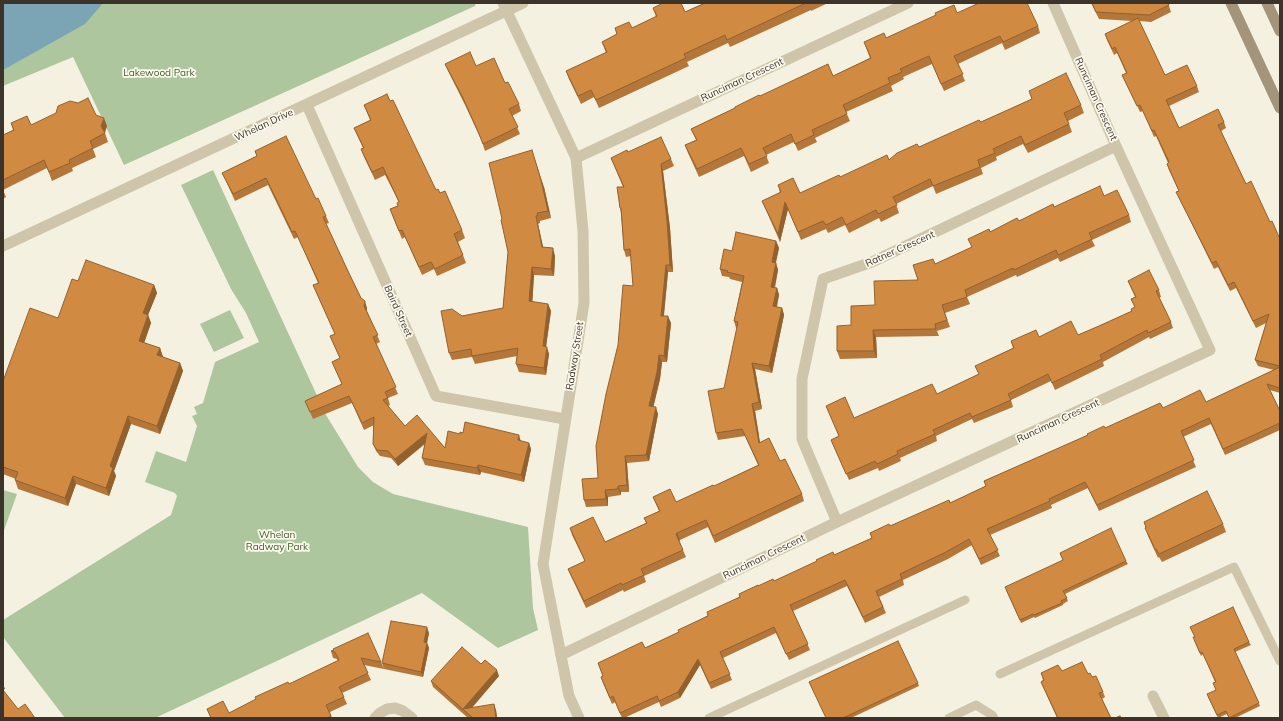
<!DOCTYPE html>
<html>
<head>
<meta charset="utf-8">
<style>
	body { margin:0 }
	#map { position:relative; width:1283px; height:721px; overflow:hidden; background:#f5f1e0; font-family:Mulish,sans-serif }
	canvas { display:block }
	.frame { position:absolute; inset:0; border:4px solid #3c342a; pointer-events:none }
</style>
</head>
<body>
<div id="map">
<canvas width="1283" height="721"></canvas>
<div class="frame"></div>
</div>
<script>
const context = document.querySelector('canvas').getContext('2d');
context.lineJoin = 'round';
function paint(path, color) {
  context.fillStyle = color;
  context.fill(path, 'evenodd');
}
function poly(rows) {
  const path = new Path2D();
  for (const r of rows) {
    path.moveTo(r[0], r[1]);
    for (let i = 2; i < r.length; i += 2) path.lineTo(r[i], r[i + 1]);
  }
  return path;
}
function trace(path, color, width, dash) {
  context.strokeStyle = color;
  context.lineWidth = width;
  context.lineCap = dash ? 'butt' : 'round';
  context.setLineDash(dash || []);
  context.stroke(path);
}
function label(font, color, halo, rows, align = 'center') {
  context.font = font + ' Mulish,sans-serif';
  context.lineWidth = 3.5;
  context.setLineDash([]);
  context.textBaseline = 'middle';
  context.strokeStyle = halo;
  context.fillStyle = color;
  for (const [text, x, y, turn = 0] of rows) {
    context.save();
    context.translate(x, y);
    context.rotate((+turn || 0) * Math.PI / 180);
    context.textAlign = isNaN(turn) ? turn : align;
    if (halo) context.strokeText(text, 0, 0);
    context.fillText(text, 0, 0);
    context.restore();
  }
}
paint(poly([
	[3,3,476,3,475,6,124,165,73,57,3,86],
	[213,170,326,415,358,467,373,482,393,494,528,527,533,608,538,630,498,648,422,593,155,718,65,718,3,637,3,620,171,515,177,496,175,493,145,482,156,451,186,462,197,426,192,416,197,414,194,407,203,403,215,362,259,342,246,313,231,289,181,185],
	[230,310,244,338,214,352,200,324],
	[3,490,17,494,3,533]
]), '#aec69d');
paint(poly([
	[3,3,103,3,85,24,3,70]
]), '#7ba4b5');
trace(poly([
	[1000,674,1234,567,1280,661],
	[709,718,965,600],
	[949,718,976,705,992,715,994,718]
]), '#cfc5aa', 9);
trace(poly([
	[307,105,436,396,565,419],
	[576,158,908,3],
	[837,522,802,439,802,379,823,279,872,262,1116,146],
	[561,655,837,522,1210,350,1116,146,1053,3],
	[1153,696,1164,718],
	[375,718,380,713,387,709,395,708,403,711,412,718]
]), '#cfc5aa', 11);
trace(poly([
	[503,3,576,158,583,231,584,303,543,564,569,696,579,718],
	[3,246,523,3]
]), '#cfc5aa', 11);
trace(poly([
	[1231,3,1280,108],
	[1267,3,1280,31]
]), '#a3947a', 11);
paint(poly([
	[705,3,828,3,811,11,811,10,730,47,728,43,687,62,689,66,599,108,594,97,581,104,569,79,566,71,606,53,602,42,617,34,615,28,632,28,656,17,653,8,685,12],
	[1091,3,1168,3,1171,12,1151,22,1139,21,1165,75,1197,86,1199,92,1169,106,1179,128,1224,122,1226,128,1221,131,1246,184,1280,239,1280,393,1270,390,1280,411,1280,430,1225,455,1211,424,1183,437,1196,467,1099,511,1088,488,1051,505,1052,508,990,535,1000,556,981,565,972,545,948,559,903,580,904,585,879,597,886,613,865,623,847,586,793,611,810,650,789,660,776,633,723,658,732,680,711,689,700,665,680,698,661,707,659,702,624,718,622,718,615,702,612,704,603,683,601,677,603,676,598,663,645,648,679,632,758,586,774,581,834,555,872,538,870,533,890,526,950,503,986,486,984,481,1105,428,1163,408,1206,402,1274,370,1258,366,1255,360,1266,323,1256,328,1236,288,1230,291,1218,267,1214,269,1179,198,1176,192,1179,191,1169,170,1167,164,1168,163,1156,136,1154,137,1143,111,1140,112,1125,81,1122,75,1126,73,1117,53,1114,55,1107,40,1105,34,1133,21,1099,19],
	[957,13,1038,26,1040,33,1005,50,1002,43,958,64,965,81,944,91,932,64,903,77,904,79,891,86,893,91,846,112,850,121,815,138,817,142,798,151,794,142,766,155,769,163,751,172,744,156,699,177,688,153,685,145,696,140,691,129,760,96,833,76,870,58,864,42,886,38],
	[445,64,476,66,505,83,519,104,521,111,512,116,520,134,485,151,481,139,465,105,448,71],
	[1029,91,1081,105,1084,113,1068,121,1072,132,1028,153,1023,144,996,157,997,160,981,168,983,174,936,194,933,186,896,204,899,213,881,222,879,218,849,233,845,225,828,233,826,229,801,240,788,209,780,242,762,201,780,193,778,185,800,193,840,177,889,160,919,147,981,122,1032,99],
	[364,105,436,190,440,193,462,230,465,238,458,242,466,263,437,276,434,269,422,275,405,237,402,239,393,217,390,209,398,206,399,202,385,175,375,180,364,157,361,149,363,148,357,135,354,128,370,120],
	[11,123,31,125,107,126,105,133,108,142,93,149,96,157,72,168,73,171,52,181,47,168,3,190,6,197,3,199,3,135,13,130],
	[255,151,316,199,326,216,329,223,326,224,347,269,361,298,367,308,367,311,380,342,376,344,398,394,388,398,390,405,388,406,405,426,445,448,460,434,463,433,521,441,529,443,531,449,524,482,481,472,480,475,425,465,422,458,425,444,398,466,391,458,380,456,376,451,373,444,374,425,364,430,352,403,313,419,305,401,342,384,332,362,340,359,330,336,335,334,316,292,313,285,318,283,298,237,294,239,268,185,235,201,225,179,222,173,257,156],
	[611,158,671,159,674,166,663,171,670,228,673,272,668,272,664,316,671,323,667,362,662,362,660,379,653,407,658,414,649,461,627,463,629,492,621,492,621,495,608,497,608,506,586,507,584,500,598,478,633,286,631,256,626,257,624,250,621,213,620,208,623,187],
	[544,187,551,218,540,221,540,223,538,224,543,248,555,256,554,276,534,275,532,302,548,304,551,311,546,347,549,354,546,375,519,372,516,364,517,356,475,364,472,357,452,360,449,353,462,316,503,308,508,252,502,219],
	[1104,196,1129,215,1131,222,1092,240,1095,246,1060,262,1058,258,1017,277,1016,275,967,297,970,304,945,313,950,327,937,331,939,336,876,337,877,358,840,359,837,351,851,325,875,305,918,280,935,264,972,247,968,239,990,232,1054,207],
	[776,241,779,248,776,263,778,270,775,288,777,288,779,295,777,307,782,308,784,315,772,373,755,369,762,409,755,411,760,442,780,461,802,494,804,501,715,543,708,527,680,540,679,541,686,557,644,576,646,582,624,592,623,590,586,608,571,576,568,569,585,561,572,535,570,528,605,542,646,523,644,518,659,511,653,497,676,502,714,486,758,465,745,436,718,440,716,433,737,328,736,328,734,321,742,282,730,279,729,277,722,276,720,269,732,251],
	[78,281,154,285,157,293,148,315,151,323,144,343,160,348,163,357,180,363,183,371,160,434,131,424,114,471,116,476,109,496,76,484,68,506,18,489,15,480,16,479,3,474,3,381,58,318],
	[1128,281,1159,290,1161,297,1159,298,1171,322,1173,328,1150,339,1149,337,1103,362,1104,366,1055,390,1051,381,1011,400,1013,407,974,423,972,419,936,436,937,441,900,458,901,461,879,471,878,468,849,480,831,440,839,436,826,406,854,418,937,394,979,374,975,366,1013,348,1011,341,1039,337,1078,335,1099,326,1132,311,1135,307,1131,299,1135,297],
	[1144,522,1223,524,1226,532,1162,562,1159,557,1158,558,1148,536],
	[1060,553,1126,561,1128,564,1065,594,1068,601,1063,604,1063,605,1035,618,1034,617,1021,623,1006,590,1063,561],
	[429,633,427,643,429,648,423,677,384,669,382,663],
	[1194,640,1249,642,1251,645,1235,652,1260,706,1235,718,1229,718,1227,714,1218,718,1208,697,1216,690,1215,682,1203,654,1201,656],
	[331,651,381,662,384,669,364,665,371,680,342,693,347,704,330,712,332,718,211,718,207,709,229,713,338,661,337,659,333,658],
	[481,664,499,676,472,708,496,710,497,718,468,718,433,687,431,681],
	[1062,671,1088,674,1092,677,1103,692,1105,697,1102,699,1111,718,1057,718,1043,687,1041,682,1043,680,1041,673],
	[918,683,919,686,851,718,826,718]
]), '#b47739');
paint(poly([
	[104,118,107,126,104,134,101,126],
	[534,157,544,187,551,218,548,211],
	[661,164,663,171,670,228,673,272,670,265],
	[785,202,788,209,780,242,778,234],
	[536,216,538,224,545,255,542,247],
	[776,241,779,248,774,269,772,262],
	[553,248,555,256,554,276,551,269],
	[776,263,778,270,773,294,771,287],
	[666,265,668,272,663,322,661,316],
	[532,267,534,275,532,309,529,301],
	[154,285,157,293,148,315,151,323,142,349,139,341,143,313],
	[777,288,779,295,775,313,773,306],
	[365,301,367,308,367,312,364,306],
	[548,304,551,311,545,354,543,346],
	[782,308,784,315,772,373,769,366],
	[668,316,671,323,667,362,664,356],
	[873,330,876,337,877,358,874,351],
	[547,347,549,354,546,375,544,368],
	[160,348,163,357,157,355],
	[659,355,662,362,660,379,652,413,649,406],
	[180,363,183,371,160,434,157,426],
	[752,363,755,369,762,409,759,402],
	[752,404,755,411,761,450,759,443],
	[656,407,658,414,649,461,646,455],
	[128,416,131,424,114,471,116,476,109,496,106,488,110,466],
	[427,433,429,440,398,466,395,459],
	[519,435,521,442,518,440],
	[529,443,531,449,524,482,521,475],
	[625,456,627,463,629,492,627,485],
	[478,465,481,472,480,475,477,468],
	[73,476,76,484,68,506,65,498],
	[618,486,621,492,621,495,618,489],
	[605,490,608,497,608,506,606,499],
	[677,533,680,540,679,541,676,534],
	[427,627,429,633,427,643,429,648,423,677,421,672,424,642],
	[698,659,700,665,680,698,678,692],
	[497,670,499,676,467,713,463,709],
	[3,684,5,689,3,690],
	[494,704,496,710,497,718,496,718]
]), '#92612e');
const building = poly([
	[663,3,681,3,685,12,705,3,806,3,727,40,725,35,684,54,686,58,596,100,591,90,578,96,566,71,607,52,602,42,617,34,615,28,629,22,632,28,657,16,653,8,663,3],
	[979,3,1027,3,1038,26,1003,42,1000,36,954,56,963,74,941,84,929,56,900,69,902,72,888,78,890,83,843,105,847,114,812,130,814,135,795,144,791,134,763,148,767,156,749,164,741,148,697,169,685,145,697,140,691,129,735,108,735,107,759,95,760,96,828,64,833,76,871,58,864,42,884,33,886,38,936,15,935,13,954,5,957,13,979,3],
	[1092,3,1168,3,1169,5,1149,15,1096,12,1092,3],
	[1138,18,1165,75,1187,65,1197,86,1166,100,1179,128,1218,109,1224,122,1218,125,1246,184,1251,181,1270,222,1272,221,1280,239,1280,366,1255,360,1269,314,1253,321,1234,282,1228,285,1216,261,1212,263,1176,192,1179,191,1167,164,1169,162,1154,130,1152,131,1140,105,1137,106,1122,75,1127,73,1115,47,1112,49,1105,34,1138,18],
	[470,52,476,66,494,58,505,83,508,82,519,104,509,109,518,127,483,144,479,134,463,98,445,64,470,52],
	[1066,73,1081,105,1064,113,1069,124,1025,145,1021,136,993,149,995,153,978,160,980,167,933,186,930,179,893,197,897,205,878,214,876,210,846,225,842,217,826,225,823,221,798,232,785,202,778,234,762,201,781,192,778,185,793,178,800,193,839,175,840,177,887,155,889,160,897,153,917,144,919,147,979,120,981,122,1032,99,1029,91,1066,73],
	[387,94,390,101,393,100,436,190,438,189,440,193,445,191,462,230,454,234,463,255,435,269,431,262,419,267,402,230,399,231,390,209,398,206,397,203,399,202,383,167,372,172,361,149,364,148,354,128,371,120,364,105,387,94],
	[88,98,96,115,104,118,101,126,105,133,90,141,93,148,69,160,70,163,49,172,44,160,3,180,3,135,14,130,11,123,27,116,31,125,56,113,58,106,70,101,78,103,88,98],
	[286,136,316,199,318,198,326,216,323,217,347,269,361,298,365,301,364,306,378,335,373,337,396,387,385,392,388,398,383,400,405,426,417,415,445,448,448,431,460,434,460,432,463,433,465,422,519,435,518,440,529,443,521,475,478,465,477,468,422,458,427,433,395,459,388,451,377,450,373,444,374,417,362,423,349,396,310,412,305,401,342,384,332,362,340,358,330,336,335,334,313,285,319,283,295,231,292,232,266,178,233,194,222,173,257,156,255,151,286,136],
	[661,137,671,159,661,164,667,221,670,265,666,265,661,316,668,316,664,356,659,355,657,372,649,406,656,407,646,455,625,456,627,485,618,486,618,489,605,490,606,499,584,500,582,479,598,478,596,446,606,394,618,345,623,285,633,286,630,249,624,250,621,208,620,208,617,187,624,187,611,158,627,150,628,152,661,137],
	[532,150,541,180,548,211,537,213,538,215,536,216,542,247,553,248,551,269,532,267,529,301,548,304,543,346,547,347,544,368,516,364,518,348,472,356,471,349,449,353,441,311,452,309,462,316,503,308,508,252,501,220,502,219,489,163,532,150],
	[1100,186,1104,196,1117,190,1129,215,1089,233,1092,239,1058,255,1056,250,1014,270,1013,268,965,290,967,297,942,305,947,320,935,324,936,329,873,330,874,351,837,351,837,326,851,325,851,306,875,305,874,281,918,280,913,265,933,259,935,264,972,247,968,239,989,229,990,232,1017,218,1019,221,1053,204,1054,207,1100,186],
	[736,232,776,241,772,262,776,263,771,287,777,288,773,306,782,308,769,366,752,363,759,402,752,404,759,443,769,438,780,461,785,459,802,494,713,536,706,520,677,533,676,534,683,550,641,569,644,575,622,585,621,583,584,601,568,569,585,561,570,528,593,517,605,542,647,523,644,518,660,511,653,497,670,489,676,502,713,485,714,486,759,465,742,429,716,433,708,391,724,388,738,322,734,321,744,276,727,272,728,271,720,269,724,249,732,251,736,232],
	[86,260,154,285,143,313,148,315,139,341,160,348,157,355,180,363,157,426,128,416,110,466,113,468,106,488,73,476,65,498,15,480,18,472,3,467,3,381,30,308,58,318,72,279,78,281,86,260],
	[1149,270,1159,290,1156,291,1171,322,1148,333,1147,330,1100,355,1102,359,1052,383,1048,374,1008,394,1011,400,972,417,970,413,933,430,935,434,897,451,898,454,877,464,875,461,846,474,831,440,839,436,826,406,845,397,854,418,932,384,937,394,979,374,975,366,1014,348,1011,341,1036,330,1039,337,1071,321,1078,335,1099,326,1132,311,1131,309,1135,307,1131,299,1136,297,1128,281,1149,270],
	[1280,367,1280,388,1267,384,1280,411,1280,423,1223,449,1209,418,1181,431,1194,460,1097,505,1085,482,1049,499,1050,501,987,529,998,550,979,559,969,539,946,552,900,574,902,579,876,591,883,607,863,617,845,580,790,605,808,644,786,654,774,627,720,652,730,674,709,683,698,659,678,692,659,701,657,696,620,713,613,696,610,698,601,677,603,676,598,663,642,642,645,648,679,632,678,630,708,616,707,612,740,597,739,594,758,585,758,586,773,579,774,581,817,561,816,560,833,552,834,555,872,538,870,533,889,524,890,526,949,500,950,503,986,486,984,481,1088,435,1087,434,1104,426,1105,428,1160,403,1163,408,1200,390,1206,402,1280,367],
	[1207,491,1223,524,1159,554,1156,549,1155,549,1145,528,1146,527,1144,522,1207,491],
	[1111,528,1126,561,1063,591,1067,598,1061,601,1062,603,1034,615,1033,614,1020,620,1005,587,1063,560,1060,553,1111,528],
	[1233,607,1249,642,1234,649,1259,703,1229,718,1226,711,1217,715,1207,694,1216,690,1213,683,1216,682,1202,652,1200,653,1193,637,1195,637,1190,627,1233,607],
	[391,621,427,627,424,642,427,643,421,672,382,663,391,621],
	[368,633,381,662,361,658,368,673,339,687,344,697,326,705,331,716,327,718,211,718,207,709,223,701,229,713,256,699,255,697,288,682,289,684,339,660,335,652,331,651,334,650,333,649,368,633],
	[898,641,918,683,843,718,826,718,809,682,898,641],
	[462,647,481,664,485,660,497,670,463,709,494,704,496,718,473,718,431,681,462,647],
	[1082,662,1088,674,1090,673,1092,677,1096,676,1103,692,1099,693,1111,718,1058,718,1041,682,1044,680,1041,673,1058,665,1062,671,1082,662],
	[3,690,18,709,25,704,35,718,3,718,3,690],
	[1120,716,1121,718,1115,718,1120,716]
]);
paint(building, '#d18a42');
trace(building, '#92612e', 1);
label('10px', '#3e5d2b', '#fcf9ed', [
	["Lakewood Park",159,73],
	["Whelan",277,535],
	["Radway Park",277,547]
]);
label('10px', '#3c342a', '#fcf9ed', [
	["Runciman Crescent",742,80,-25],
	["Runciman Crescent",1096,99,66],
	["Whelan Drive",264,125,-25],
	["Ratner Crescent",900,249,-24],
	["Baird Street",398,311,66],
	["Radway Street",575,356,-81],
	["Runciman Crescent",1058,421,-25],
	["Runciman Crescent",764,557,-26]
]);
</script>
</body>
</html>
